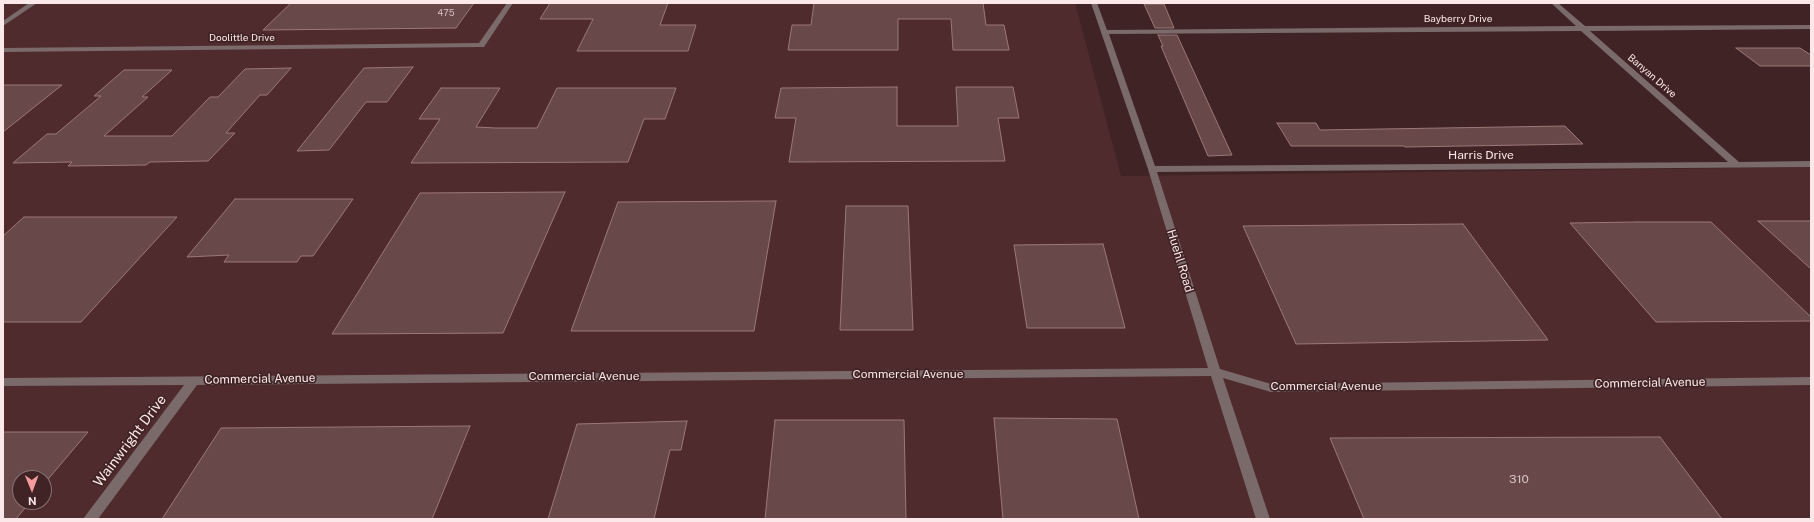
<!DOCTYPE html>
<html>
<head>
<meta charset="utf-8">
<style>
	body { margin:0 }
	#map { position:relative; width:1814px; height:522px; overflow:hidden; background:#402324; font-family:"Public Sans",sans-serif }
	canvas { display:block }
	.frame { position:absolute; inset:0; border:4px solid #fce8e8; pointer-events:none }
	.north { position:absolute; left:12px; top:470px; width:40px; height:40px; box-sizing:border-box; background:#402324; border:1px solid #8b7272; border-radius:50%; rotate:179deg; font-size:11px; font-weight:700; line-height:16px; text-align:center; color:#fce8e8 }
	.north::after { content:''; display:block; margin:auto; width:14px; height:18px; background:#f59b9e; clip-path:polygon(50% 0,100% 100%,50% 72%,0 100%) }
</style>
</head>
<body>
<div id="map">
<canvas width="1814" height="522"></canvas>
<div class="frame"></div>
<div class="north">N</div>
</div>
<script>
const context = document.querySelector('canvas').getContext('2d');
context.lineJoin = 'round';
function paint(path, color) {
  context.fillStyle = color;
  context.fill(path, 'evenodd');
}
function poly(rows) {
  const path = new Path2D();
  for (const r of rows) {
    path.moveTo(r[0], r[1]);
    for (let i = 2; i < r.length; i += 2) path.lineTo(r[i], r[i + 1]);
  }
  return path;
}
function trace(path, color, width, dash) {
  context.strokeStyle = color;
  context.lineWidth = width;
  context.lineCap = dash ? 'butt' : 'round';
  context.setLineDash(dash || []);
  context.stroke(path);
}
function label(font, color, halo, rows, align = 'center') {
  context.font = font + ' "Public Sans",sans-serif';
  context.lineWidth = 3.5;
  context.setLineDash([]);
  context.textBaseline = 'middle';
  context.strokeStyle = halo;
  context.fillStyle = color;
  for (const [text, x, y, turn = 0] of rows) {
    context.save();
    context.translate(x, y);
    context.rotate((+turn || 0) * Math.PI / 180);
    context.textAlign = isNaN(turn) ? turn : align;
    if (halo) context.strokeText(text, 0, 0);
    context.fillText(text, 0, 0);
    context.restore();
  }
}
paint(poly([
	[3,3,1075,3,1121,176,1811,167,1811,519,3,519],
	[20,478,44,478,44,502,20,502]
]), '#502b2d');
const building = poly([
	[291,3,474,3,456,28,263,30,291,3],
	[550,3,668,3,660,25,696,25,688,51,577,51,593,19,540,19,550,3],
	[814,3,983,3,986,25,1004,25,1009,50,953,50,951,19,898,19,898,50,788,50,792,25,811,25,814,3],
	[1144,4,1164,4,1174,28,1155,28,1144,4],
	[1158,35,1177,35,1232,155,1208,156,1161,46,1163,46,1158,35],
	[1736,48,1800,48,1811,55,1811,66,1760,66,1736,48],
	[413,67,387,102,366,102,329,150,297,151,364,68,413,67],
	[291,68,267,95,260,95,226,133,235,133,208,161,150,162,146,165,68,166,72,162,13,163,47,134,56,134,101,96,94,96,124,70,172,70,142,97,148,97,104,136,172,136,210,97,218,97,245,69,291,68],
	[3,85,62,85,3,132,3,85],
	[897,87,897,126,958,126,956,87,1013,87,1019,118,998,118,1005,161,789,162,796,118,775,118,781,88,897,87],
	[441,88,500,88,476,127,496,128,537,128,557,88,676,88,665,119,644,119,628,162,411,163,440,119,419,119,441,88],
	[1277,123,1316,123,1320,130,1565,126,1583,144,1405,147,1404,146,1291,146,1277,123],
	[565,192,503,333,332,334,420,193,565,192],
	[235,199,353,199,313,256,301,256,297,262,224,262,229,255,187,257,235,199],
	[776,201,754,331,571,331,618,202,776,201],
	[846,206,908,206,913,330,840,330,846,206],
	[24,217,177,217,81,322,3,322,3,236,24,217],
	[1758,221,1811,221,1811,269,1758,221],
	[1637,222,1711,222,1811,317,1811,321,1656,322,1570,223,1637,222],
	[1463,224,1548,340,1296,344,1243,226,1463,224],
	[1103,244,1125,328,1027,328,1014,245,1103,244],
	[994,418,1117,419,1139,519,1003,519,994,418],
	[775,420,904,420,906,519,765,519,775,420],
	[687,421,681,450,670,450,654,519,548,519,577,424,687,421],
	[470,426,432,519,162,519,221,428,470,426],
	[3,432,88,432,44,484,44,478,20,478,20,502,30,502,16,519,3,519,3,432],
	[1660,437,1722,519,1364,519,1330,438,1660,437]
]);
paint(building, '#694849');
trace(building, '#9c7878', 1);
paint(poly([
	[29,3,37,3,3,26,3,21,29,3],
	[507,3,513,3,484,47,481,47,3,52,3,48,479,43,507,3],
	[1091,3,1097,3,1107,30,1576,26,1551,3,1558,3,1585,26,1811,25,1811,29,1590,31,1739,162,1811,161,1811,167,1157,172,1220,369,1271,384,1811,377,1811,385,1271,392,1223,378,1270,519,1256,519,1211,376,197,385,98,519,83,519,184,385,3,386,3,378,1208,368,1148,169,1091,3],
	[1581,31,1728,162,1155,166,1109,34,1581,31]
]), '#7a6a6a');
label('9px', '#d7c0c0', null, [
	["475",446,13]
]);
label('10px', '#fce8e8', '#402324', [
	["Bayberry Drive",1458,19],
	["Doolittle Drive",242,38],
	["Banyan Drive",1652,76,41]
]);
label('12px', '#fce8e8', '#402324', [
	["Harris Drive",1481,155],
	["Huehl Road",1180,261,73],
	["Commercial Avenue",908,374],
	["Commercial Avenue",584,376],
	["Commercial Avenue",260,379,-1],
	["Commercial Avenue",1650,383,-1],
	["Commercial Avenue",1326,386]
]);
label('12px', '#d7c0c0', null, [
	["310",1519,479]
]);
label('14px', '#fce8e8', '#402324', [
	["Wainwright Drive",130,441,-53]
]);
</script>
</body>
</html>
